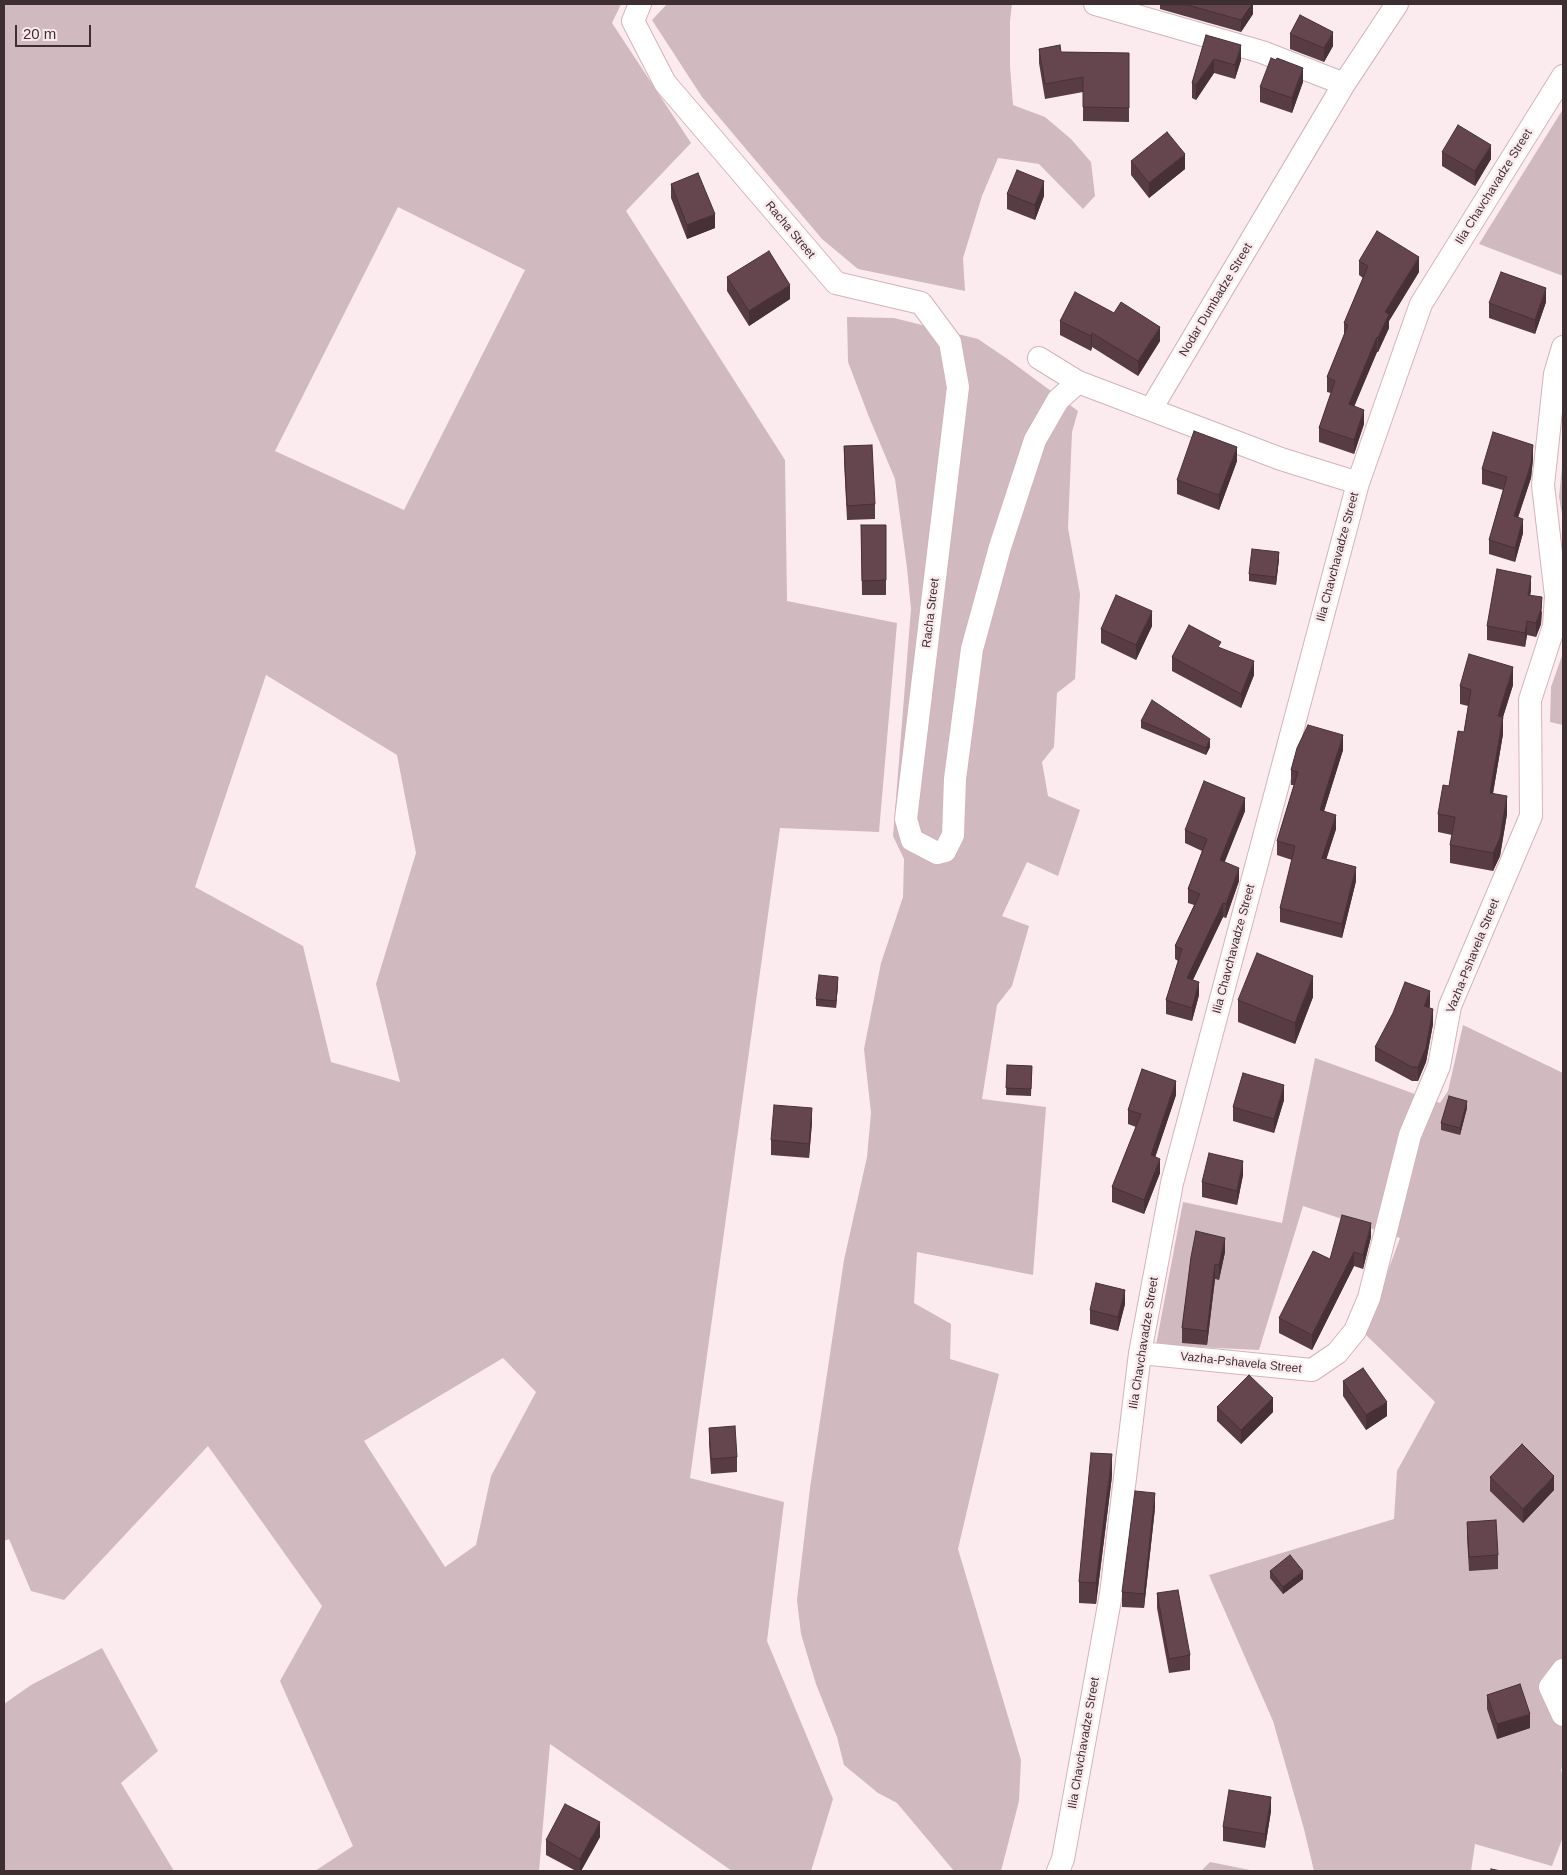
<!DOCTYPE html>
<html>
<head>
<meta charset="utf-8">
<style>
	body { margin:0 }
	#map { position:relative; width:1567px; height:1875px; overflow:hidden; background:#fbebef; font-family:Helvetica,sans-serif }
	canvas { display:block }
	.frame { position:absolute; inset:0; border:5px solid #3c2e31; pointer-events:none }
	.scale { position:absolute; left:15px; top:25px; width:76px; height:22px; box-sizing:border-box; border:2px solid #3c2e31; border-top:0; padding-left:6px; font-size:15px; line-height:18px; white-space:nowrap; color:#3c2e31; -webkit-text-stroke:4px #fbebef; paint-order:stroke }
</style>
</head>
<body>
<div id="map">
<canvas width="1567" height="1875"></canvas>
<div class="frame"></div>
<div class="scale">20 m</div>
</div>
<script>
const context = document.querySelector('canvas').getContext('2d');
context.lineJoin = 'round';
function paint(path, color) {
  context.fillStyle = color;
  context.fill(path, 'evenodd');
}
function poly(rows) {
  const path = new Path2D();
  for (const r of rows) {
    path.moveTo(r[0], r[1]);
    for (let i = 2; i < r.length; i += 2) path.lineTo(r[i], r[i + 1]);
  }
  return path;
}
function trace(path, color, width, dash) {
  context.strokeStyle = color;
  context.lineWidth = width;
  context.lineCap = dash ? 'butt' : 'round';
  context.setLineDash(dash || []);
  context.stroke(path);
}
function label(font, color, halo, rows, align = 'center') {
  context.font = font + ' Helvetica,sans-serif';
  context.lineWidth = 5;
  context.setLineDash([]);
  context.textBaseline = 'middle';
  context.strokeStyle = halo;
  context.fillStyle = color;
  for (const [text, x, y, turn = 0] of rows) {
    context.save();
    context.translate(x, y);
    context.rotate((+turn || 0) * Math.PI / 180);
    context.textAlign = isNaN(turn) ? turn : align;
    if (halo) context.strokeText(text, 0, 0);
    context.fillText(text, 0, 0);
    context.restore();
  }
}
paint(poly([
	[4,4,621,4,612,23,691,143,626,211,785,460,787,601,897,623,879,832,780,828,690,1478,784,1502,767,1641,833,1799,811,1871,732,1871,550,1744,539,1871,315,1871,353,1846,280,1681,322,1606,208,1446,64,1600,31,1591,9,1539,4,1541],
	[398,207,525,270,404,510,275,451],
	[266,675,397,755,416,853,376,984,400,1082,331,1062,303,946,195,887],
	[503,1358,536,1392,491,1476,476,1545,445,1567,364,1441],
	[667,4,1012,4,1010,21,1010,66,1013,105,1045,117,1071,139,1091,162,1095,196,1083,209,1039,164,998,158,982,196,963,258,965,291,858,269,822,239,702,97,652,20],
	[1563,109,1563,276,1479,244],
	[847,317,894,318,978,339,1009,360,1078,411,1072,432,1068,528,1080,594,1075,679,1057,693,1054,747,1042,762,1048,796,1080,810,1058,876,1027,862,1002,916,1029,926,1012,986,997,1005,982,1099,1046,1107,1033,1275,917,1252,914,1303,951,1324,950,1359,999,1374,958,1549,1021,1760,1019,1801,1001,1871,954,1871,897,1803,878,1793,844,1765,837,1737,816,1684,801,1634,797,1600,810,1488,844,1260,867,1157,871,1113,864,1049,881,963,903,897,904,859,893,836,911,609,907,568,895,479,869,417,848,362],
	[1563,457,1563,520,1559,497],
	[1563,653,1563,725,1550,722,1551,687],
	[1463,1025,1563,1073,1563,1768,1561,1769,1563,1780,1563,1837,1552,1866,1475,1844,1471,1871,1314,1871,1304,1829,1273,1721,1209,1575,1394,1519,1397,1471,1435,1402,1365,1334,1400,1238,1303,1206,1259,1350,1156,1345,1183,1202,1282,1223,1315,1058,1440,1103,1448,1091],
	[102,1648,158,1751,121,1783,174,1871,4,1871,4,1704,31,1685],
	[1210,1862,1255,1871,1201,1871]
]), '#d0b9bf');
const street = poly([
	[640,4,633,21,665,83,836,283,921,303,950,342,958,387,906,819,912,840,937,853,945,851,953,835,955,779,972,649,1000,547,1035,440,1058,400,1078,382],
	[1095,4,1262,52,1344,84],
	[1039,358,1078,382,1281,459,1358,483],
	[1151,409,1344,84,1397,4],
	[1140,1353,1312,1370,1337,1353,1355,1331,1369,1298,1410,1135,1439,1066,1450,1006,1531,816,1530,700,1554,626,1556,596,1543,485,1555,374,1563,347],
	[1563,1670,1550,1687,1563,1715],
	[1058,1871,1063,1859,1111,1594,1140,1353,1172,1183,1358,483,1421,304,1563,76]
]);
trace(street, '#d6b2bb', 24);
trace(street, '#fff', 22);
paint(poly([
	[1160,4,1253,4,1253,14,1241,32,1160,9],
	[1290,34,1333,46,1324,62,1290,49],
	[1206,35,1241,60,1235,79,1214,73,1196,100,1192,98,1192,83],
	[1039,49,1061,52,1129,53,1129,122,1083,121,1083,92,1045,99,1039,63],
	[1303,82,1292,113,1260,102,1260,87],
	[1442,152,1491,159,1475,186,1442,166],
	[1131,161,1185,169,1149,198,1131,175],
	[671,184,715,228,687,239,671,198],
	[1007,194,1044,196,1035,220,1007,209],
	[1359,261,1419,272,1389,321,1389,328,1378,352,1377,352,1354,406,1364,424,1354,454,1319,442,1319,428,1331,393,1327,392,1327,377,1344,337,1344,323,1363,278,1359,275],
	[727,277,790,299,749,326,727,291],
	[1546,302,1535,334,1489,318,1489,303],
	[1060,321,1160,341,1138,376,1092,347,1091,351,1060,335],
	[844,446,875,504,875,519,847,520,844,461],
	[1533,459,1531,478,1518,517,1523,533,1515,562,1489,554,1489,540,1503,490,1482,484,1482,469],
	[1237,461,1219,510,1177,494,1177,480],
	[861,525,886,525,886,595,862,595],
	[1279,559,1276,585,1249,581,1249,574],
	[1531,590,1530,595,1542,612,1541,624,1536,637,1527,635,1525,647,1487,640,1487,626],
	[1152,626,1136,660,1101,643,1101,629],
	[1221,648,1254,675,1241,708,1172,671,1172,657],
	[1513,685,1503,717,1503,734,1493,793,1507,814,1500,856,1493,871,1450,863,1450,845,1452,835,1438,832,1438,814,1449,786,1464,732,1468,706,1460,704,1460,686],
	[1141,721,1210,747,1206,755,1141,728],
	[1343,750,1324,811,1336,829,1326,859,1356,881,1342,938,1280,922,1280,908,1292,860,1277,855,1277,841,1294,785,1291,785,1291,770],
	[1245,811,1224,862,1239,881,1226,918,1223,917,1193,980,1199,995,1192,1021,1166,1014,1166,1000,1178,961,1175,959,1175,946,1194,905,1188,903,1188,889,1202,851,1185,843,1185,830],
	[838,984,836,1008,816,1006,816,999],
	[1313,997,1295,1044,1238,1022,1238,1000],
	[1430,1006,1429,1008,1433,1024,1426,1062,1418,1081,1412,1081,1375,1061,1375,1047],
	[1007,1065,1032,1066,1031,1096,1006,1095],
	[1176,1095,1155,1157,1160,1173,1144,1214,1112,1202,1112,1187,1136,1127,1128,1124,1128,1110],
	[1284,1100,1274,1133,1233,1121,1233,1107],
	[1467,1108,1460,1135,1441,1130,1441,1123],
	[812,1122,809,1158,771,1155,771,1140],
	[1243,1175,1237,1205,1202,1197,1202,1182],
	[1371,1237,1363,1269,1354,1266,1312,1350,1279,1333,1279,1318,1330,1259],
	[1225,1252,1219,1280,1215,1279,1207,1345,1182,1343,1182,1328,1191,1257],
	[1125,1304,1118,1331,1090,1324,1090,1310],
	[1343,1381,1387,1416,1366,1430,1343,1396],
	[1217,1407,1273,1412,1241,1444,1217,1421],
	[709,1428,737,1457,737,1472,711,1474,709,1443],
	[1112,1476,1096,1604,1079,1603,1079,1582],
	[1490,1477,1554,1490,1523,1523,1490,1491],
	[1155,1508,1144,1608,1122,1607,1122,1592],
	[1467,1522,1498,1555,1498,1569,1469,1571,1467,1537],
	[1270,1571,1303,1579,1283,1594,1270,1578],
	[1157,1593,1190,1655,1190,1670,1169,1673,1157,1608],
	[1487,1695,1530,1728,1497,1739,1487,1709],
	[1271,1811,1265,1848,1223,1841,1223,1827],
	[600,1837,581,1871,576,1871,546,1855,546,1840]
]), '#573c43');
paint(poly([
	[1252,4,1253,4,1253,14,1241,32,1241,20],
	[1333,32,1333,46,1324,62,1324,48],
	[1241,45,1241,60,1235,79,1235,65],
	[1214,59,1214,73,1196,100,1196,85],
	[1303,68,1303,82,1292,113,1292,98],
	[1491,145,1491,159,1475,186,1475,171],
	[1185,154,1185,169,1149,198,1149,183],
	[1044,181,1044,196,1035,220,1035,205],
	[715,214,715,228,687,239,687,225],
	[1419,257,1419,272,1389,321,1389,328,1378,352,1378,338,1385,312],
	[790,285,790,299,749,326,749,311],
	[1546,288,1546,302,1535,334,1535,320],
	[1160,327,1160,341,1138,376,1138,361],
	[1092,333,1092,347,1091,351,1091,336],
	[1377,337,1377,352,1349,419,1349,404],
	[1364,410,1364,424,1354,454,1354,440],
	[1533,445,1533,459,1531,478,1514,530,1514,516],
	[1237,447,1237,461,1219,510,1219,495],
	[1523,519,1523,533,1515,562,1515,548],
	[1279,552,1279,559,1276,585,1276,577],
	[1531,576,1531,590,1528,609,1528,595],
	[1542,597,1541,624,1536,637,1536,623],
	[1152,611,1152,626,1136,660,1136,645],
	[1527,621,1527,635,1525,647,1525,633],
	[1254,661,1254,675,1241,708,1241,694],
	[1513,667,1513,685,1503,717,1503,734,1490,811,1490,793,1498,716],
	[1343,735,1343,750,1320,824,1320,810],
	[1210,739,1210,747,1206,755,1206,748],
	[1507,796,1507,814,1500,856,1493,871,1493,853],
	[1245,798,1245,811,1220,874,1220,860],
	[1336,815,1336,829,1322,873,1322,858],
	[1356,867,1356,881,1342,938,1342,924],
	[1239,868,1239,881,1226,918,1226,904],
	[1223,903,1223,917,1187,992,1187,978],
	[1313,976,1313,997,1295,1044,1295,1023],
	[838,977,838,984,836,1008,836,1001],
	[1199,982,1199,995,1192,1021,1192,1008],
	[1430,991,1430,1006,1424,1020,1424,1006],
	[1433,1009,1433,1024,1426,1062,1418,1081,1418,1067],
	[1176,1081,1176,1095,1151,1170,1151,1155],
	[1284,1085,1284,1100,1274,1133,1274,1119],
	[1467,1101,1467,1108,1460,1135,1460,1128],
	[812,1108,812,1122,809,1158,809,1144],
	[1160,1159,1160,1173,1144,1214,1144,1200],
	[1243,1161,1243,1175,1237,1205,1237,1191],
	[1371,1223,1371,1237,1363,1269,1363,1255],
	[1225,1238,1225,1252,1219,1280,1219,1265],
	[1354,1252,1354,1266,1312,1350,1312,1335],
	[1215,1264,1215,1279,1207,1345,1207,1331],
	[1125,1290,1125,1304,1118,1331,1118,1317],
	[1273,1398,1273,1412,1241,1444,1241,1430],
	[1387,1402,1387,1416,1366,1430,1366,1415],
	[1112,1454,1112,1476,1096,1604,1096,1583],
	[1554,1476,1554,1490,1523,1523,1523,1509],
	[1155,1493,1155,1508,1144,1608,1144,1594],
	[1303,1571,1303,1579,1283,1594,1283,1587],
	[1530,1714,1530,1728,1497,1739,1497,1724],
	[1271,1797,1271,1811,1265,1848,1265,1834],
	[600,1822,600,1837,581,1871,580,1871,580,1859]
]), '#473137');
const building = poly([
	[1184,4,1252,4,1241,20,1184,4],
	[1300,15,1333,32,1324,48,1290,34,1300,15],
	[1206,35,1241,45,1235,65,1214,59,1196,85,1192,83,1206,35],
	[1060,45,1061,52,1129,53,1129,108,1083,107,1083,77,1045,84,1039,49,1060,45],
	[1271,58,1276,60,1277,58,1303,68,1292,98,1260,87,1271,58],
	[1458,125,1491,145,1475,171,1442,152,1458,125],
	[1167,132,1185,154,1149,183,1131,161,1167,132],
	[1017,170,1044,181,1035,205,1007,194,1017,170],
	[698,173,715,214,687,225,671,184,698,173],
	[1377,231,1419,257,1385,312,1389,314,1378,338,1377,337,1349,404,1364,410,1354,440,1319,428,1335,381,1327,377,1348,325,1344,323,1368,266,1359,261,1377,231],
	[769,251,790,285,749,311,727,277,769,251],
	[1501,272,1546,288,1535,320,1489,303,1501,272],
	[1075,292,1114,313,1121,302,1160,327,1138,361,1092,333,1091,336,1060,321,1075,292],
	[1194,431,1237,447,1219,495,1177,480,1194,431],
	[1493,432,1533,445,1531,464,1514,516,1523,519,1515,548,1489,540,1507,477,1482,469,1493,432],
	[872,445,875,504,847,506,844,446,872,445],
	[861,525,886,525,886,580,862,581,861,525],
	[1252,549,1279,552,1276,577,1249,574,1252,549],
	[1497,569,1531,576,1528,595,1542,597,1541,609,1536,623,1527,621,1525,633,1487,626,1497,569],
	[1116,595,1152,611,1136,645,1101,629,1116,595],
	[1189,625,1221,642,1218,647,1254,661,1241,694,1172,657,1189,625],
	[1469,654,1513,667,1498,716,1503,717,1490,793,1507,796,1500,838,1493,853,1450,845,1455,817,1438,814,1443,785,1449,786,1458,731,1464,732,1471,690,1460,686,1469,654],
	[1152,700,1210,739,1206,748,1141,721,1152,700],
	[1308,725,1343,735,1320,810,1336,815,1322,858,1356,867,1342,924,1280,908,1295,846,1277,841,1298,772,1291,770,1297,748,1308,725],
	[1204,781,1245,798,1220,860,1239,868,1226,904,1223,903,1187,978,1199,982,1192,1008,1166,1000,1182,949,1175,946,1200,894,1188,889,1207,839,1185,830,1204,781],
	[1257,953,1313,976,1295,1023,1238,1000,1257,953],
	[819,975,838,977,836,1001,816,999,819,975],
	[1405,982,1430,991,1424,1006,1433,1009,1426,1048,1418,1067,1412,1067,1375,1047,1393,1013,1405,982],
	[1007,1065,1032,1066,1031,1089,1006,1088,1007,1065],
	[1142,1069,1176,1081,1151,1155,1160,1159,1144,1200,1112,1187,1141,1114,1128,1110,1142,1069],
	[1243,1073,1284,1085,1274,1119,1233,1107,1243,1073],
	[1449,1096,1467,1101,1460,1128,1441,1123,1449,1096],
	[774,1105,812,1108,809,1144,771,1140,774,1105],
	[1209,1153,1243,1161,1237,1191,1202,1182,1209,1153],
	[1342,1215,1371,1223,1363,1255,1354,1252,1312,1335,1279,1318,1313,1251,1330,1259,1342,1215],
	[1196,1231,1225,1238,1219,1265,1215,1264,1207,1331,1182,1328,1191,1257,1196,1231],
	[1096,1283,1125,1290,1118,1317,1090,1310,1096,1283],
	[1363,1368,1387,1402,1366,1415,1343,1381,1363,1368],
	[1249,1375,1273,1398,1241,1430,1217,1407,1249,1375],
	[735,1426,737,1457,711,1459,709,1428,735,1426],
	[1522,1444,1554,1476,1523,1509,1490,1477,1522,1444],
	[1091,1453,1112,1454,1096,1583,1079,1582,1091,1453],
	[1135,1491,1155,1493,1144,1594,1122,1592,1135,1491],
	[1496,1520,1498,1555,1469,1557,1467,1522,1496,1520],
	[1290,1555,1303,1571,1283,1587,1270,1571,1290,1555],
	[1178,1590,1190,1655,1169,1659,1157,1593,1178,1590],
	[1520,1684,1530,1714,1497,1724,1487,1695,1520,1684],
	[1229,1790,1271,1797,1265,1834,1223,1827,1229,1790],
	[565,1804,600,1822,580,1859,546,1840,565,1804],
	[1491,1869,1501,1871,1491,1871,1491,1869]
]);
paint(building, '#65464e');
trace(building, '#473137', 1);
label('12px', '#3c2e31', '#fbebef', [
	["Ilia Chavchavadze Street",1494,187,-58],
	["Racha Street",790,230,50],
	["Nodar Dumbadze Street",1216,300,-59],
	["Ilia Chavchavadze Street",1338,557,-75],
	["Racha Street",931,613,-83],
	["Ilia Chavchavadze Street",1234,949,-75],
	["Vazha-Pshavela Street",1473,956,-68],
	["Ilia Chavchavadze Street",1144,1343,-81],
	["Vazha-Pshavela Street",1241,1363,6],
	["Ilia Chavchavadze Street",1084,1743,-80]
]);
</script>
</body>
</html>
